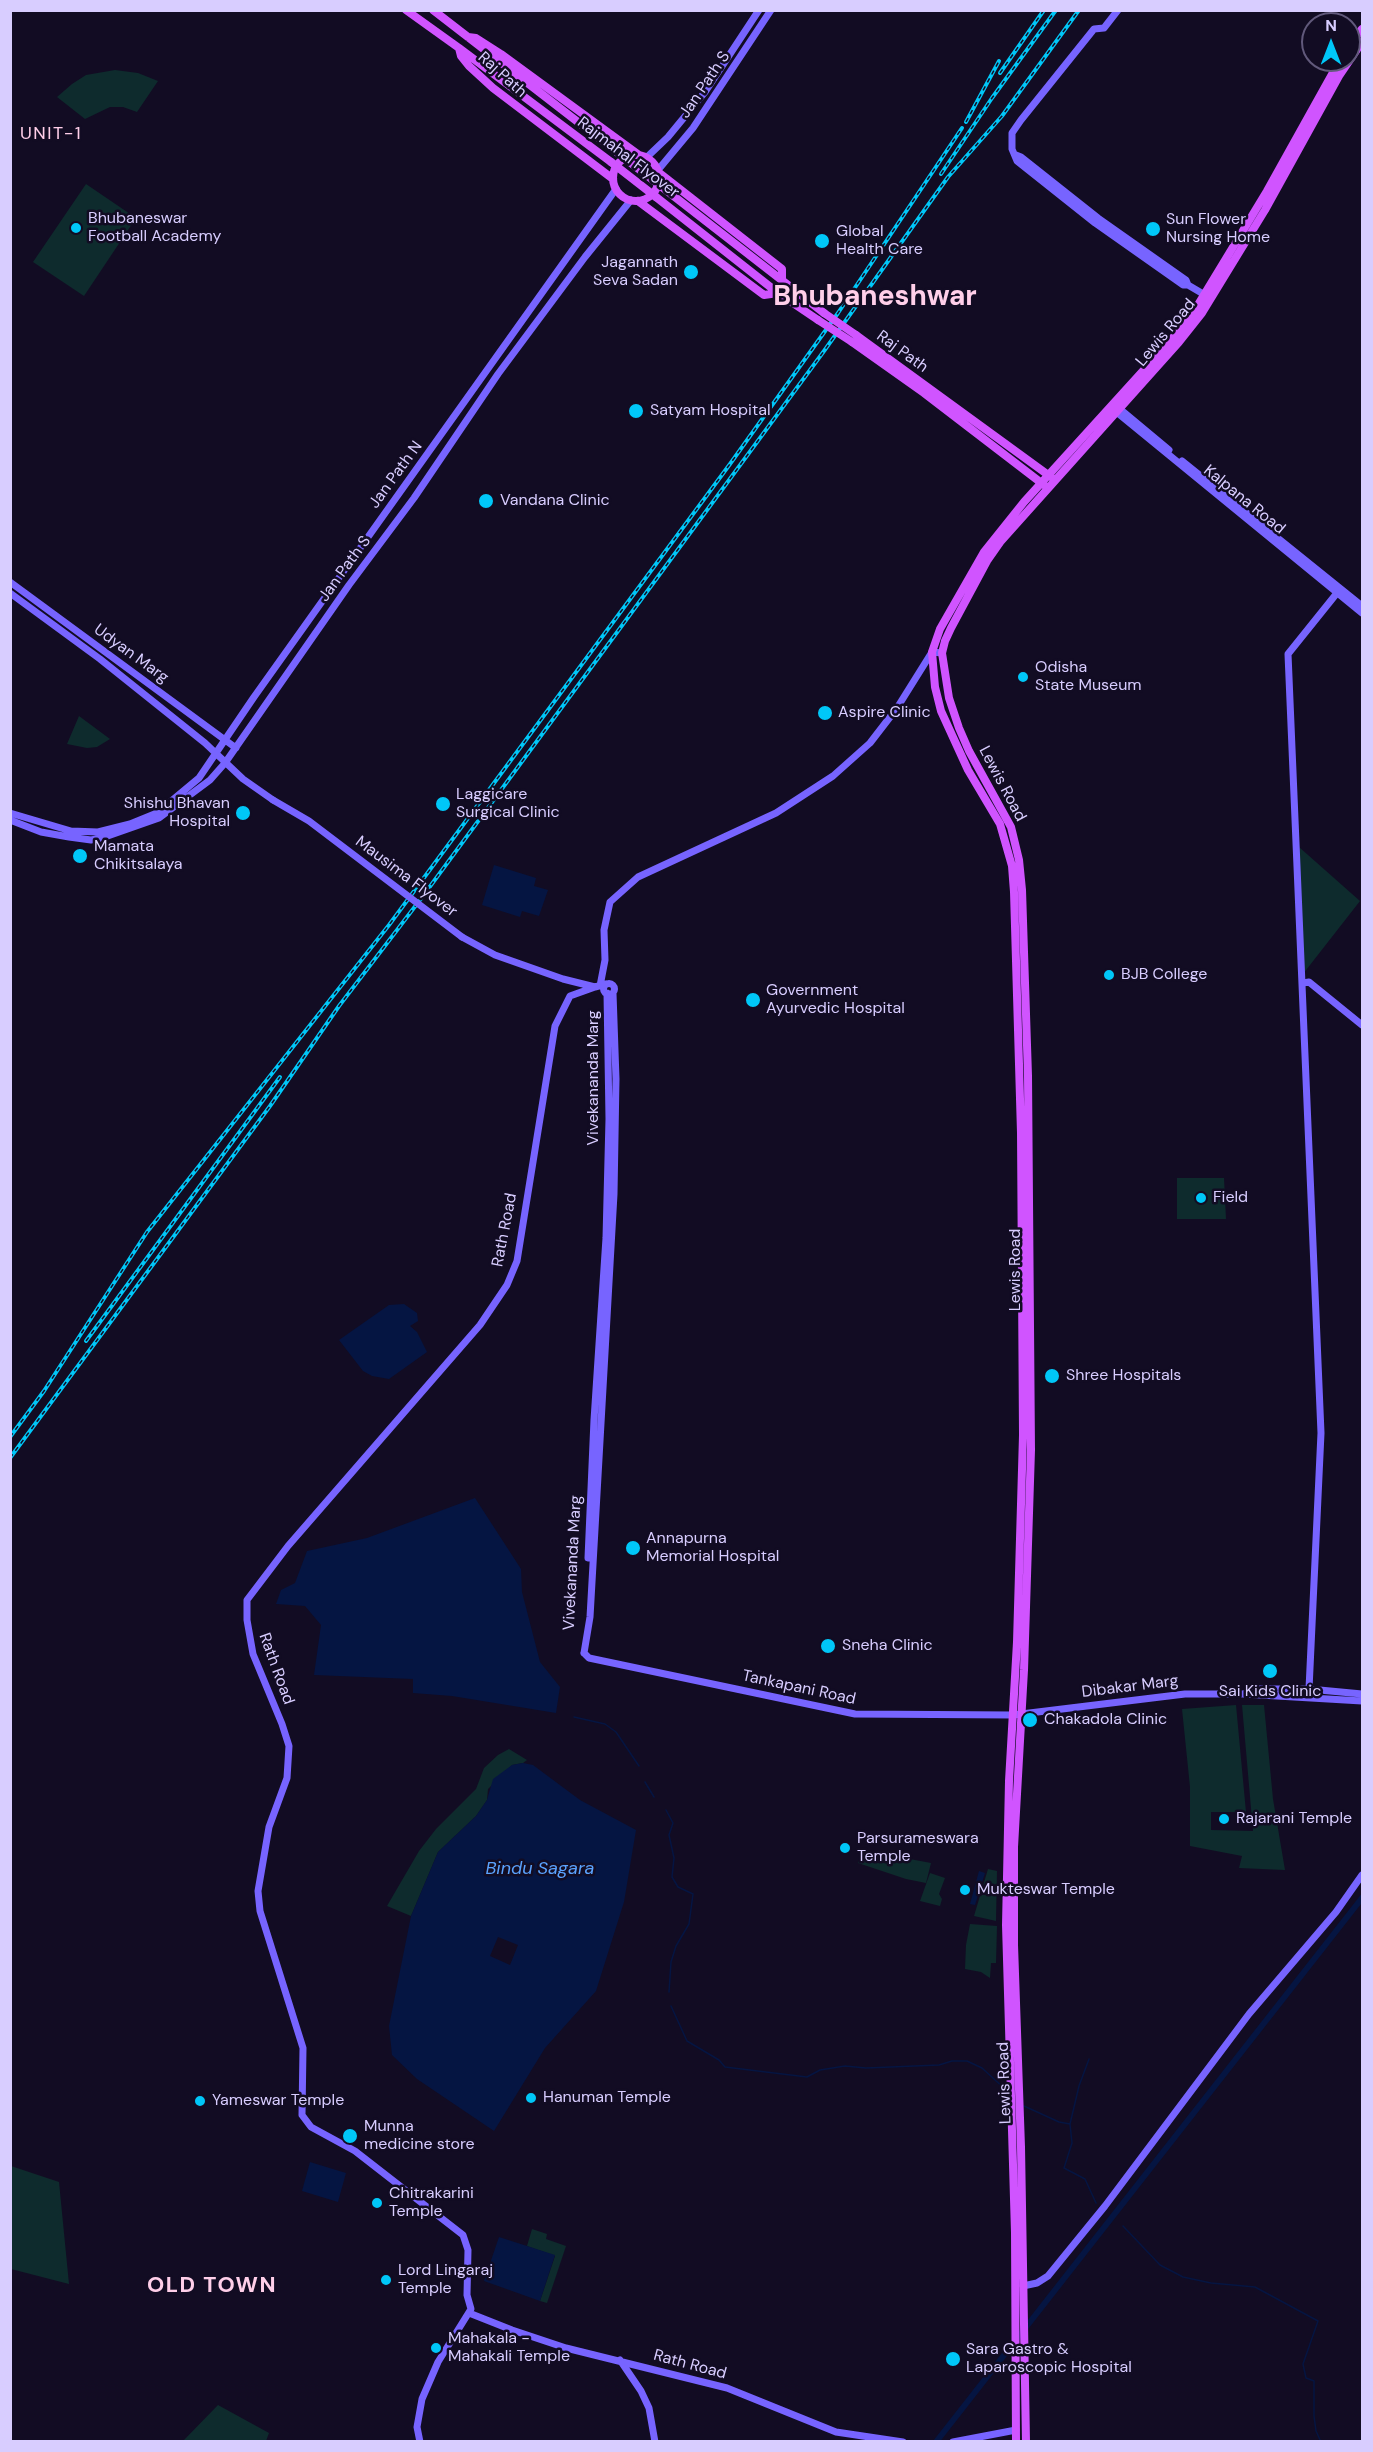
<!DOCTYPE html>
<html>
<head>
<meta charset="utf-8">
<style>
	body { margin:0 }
	#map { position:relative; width:1373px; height:2452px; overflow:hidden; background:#120c23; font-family:"DM Sans",sans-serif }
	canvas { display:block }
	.frame { position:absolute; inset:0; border:12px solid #d8cdff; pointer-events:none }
	.north { position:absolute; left:1301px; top:12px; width:60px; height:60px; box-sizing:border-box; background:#120c23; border:2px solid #61597b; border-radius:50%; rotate:0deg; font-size:16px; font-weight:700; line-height:24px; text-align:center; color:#d8cdff }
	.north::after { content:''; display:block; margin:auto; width:21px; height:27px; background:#00c7f8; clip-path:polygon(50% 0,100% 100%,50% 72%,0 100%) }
</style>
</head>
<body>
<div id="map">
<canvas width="1373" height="2452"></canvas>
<div class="frame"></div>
<div class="north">N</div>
</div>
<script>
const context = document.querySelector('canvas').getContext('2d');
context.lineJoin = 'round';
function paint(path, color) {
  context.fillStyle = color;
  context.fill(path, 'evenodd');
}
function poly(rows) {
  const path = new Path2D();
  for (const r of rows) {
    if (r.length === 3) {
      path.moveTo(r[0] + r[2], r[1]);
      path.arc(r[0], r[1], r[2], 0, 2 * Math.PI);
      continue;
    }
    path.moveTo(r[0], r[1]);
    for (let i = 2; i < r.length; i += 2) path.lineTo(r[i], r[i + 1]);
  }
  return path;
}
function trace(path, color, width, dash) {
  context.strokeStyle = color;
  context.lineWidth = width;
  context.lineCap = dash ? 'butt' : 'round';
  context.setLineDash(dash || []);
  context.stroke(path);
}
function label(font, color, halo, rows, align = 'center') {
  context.font = font + ' "DM Sans",sans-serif';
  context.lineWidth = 5;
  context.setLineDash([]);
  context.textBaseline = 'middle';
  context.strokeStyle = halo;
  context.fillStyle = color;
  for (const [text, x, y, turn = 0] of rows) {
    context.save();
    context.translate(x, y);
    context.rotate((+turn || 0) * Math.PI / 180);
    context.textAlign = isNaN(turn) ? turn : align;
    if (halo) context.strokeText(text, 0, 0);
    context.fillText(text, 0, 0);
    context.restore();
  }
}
paint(poly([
	[115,70,138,73,158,81,137,112,123,107,110,107,85,119,57,97,72,84,86,75],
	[86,184,136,218,84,296,33,262],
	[79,716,110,739,97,747,87,748,67,744],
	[1299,847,1360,901,1303,974],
	[1177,1178,1224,1178,1226,1219,1177,1219],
	[1236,1705,1246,1812,1211,1812,1211,1830,1253,1831,1242,1705,1264,1705,1273,1799,1285,1870,1239,1868,1242,1856,1190,1846,1190,1787,1182,1709],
	[509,1749,527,1760,523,1763,512,1765,488,1789,487,1800,476,1816,438,1852,411,1916,387,1906,419,1851,436,1829,476,1789,484,1768,498,1755],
	[862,1850,931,1863,926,1883,906,1879,858,1863],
	[988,1869,997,1871,996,1921,974,1916],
	[930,1873,945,1878,939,1894,942,1899,940,1906,920,1901],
	[970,1924,997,1926,996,1963,991,1963,990,1978,981,1972,965,1969,966,1945],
	[11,2166,59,2182,69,2284,11,2269],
	[532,2229,547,2234,546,2239,566,2246,547,2303,540,2301,555,2256,527,2246],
	[218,2405,269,2433,266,2441,183,2441]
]), '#0e2b2d');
paint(poly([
	[494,865,536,878,534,886,548,890,539,916,522,911,520,917,482,905],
	[404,1304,417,1313,418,1321,410,1326,417,1332,427,1352,389,1379,372,1376,363,1371,339,1340,389,1305],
	[475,1498,521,1569,522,1592,540,1662,560,1687,556,1713,452,1696,413,1693,413,1679,314,1675,321,1625,305,1606,276,1604,281,1590,295,1583,307,1551,367,1538],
	[523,1763,533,1765,580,1800,636,1830,624,1902,596,1991,545,2048,494,2131,417,2079,392,2055,389,2026,411,1916,438,1852,476,1816,487,1800,493,1779,512,1765],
	[498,1937,518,1945,510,1965,490,1956],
	[979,1871,985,1873,975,1905,970,1904],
	[310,2162,346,2173,338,2202,302,2191],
	[499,2237,555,2255,540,2301,484,2281]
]), '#051542');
trace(poly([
	[574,1717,605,1724,616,1732,639,1766],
	[645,1782,654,1797],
	[666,1810,673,1823,669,1835,674,1858,672,1877,678,1887,693,1894,689,1924,676,1946,671,1962,669,1992],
	[671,2006,687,2041,719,2060,725,2067,807,2077,820,2070,845,2066,866,2068,939,2065,952,2061,967,2061,982,2068,1005,2089,1005,2099,1008,2100],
	[1024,2106,1059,2122,1070,2124,1072,2143,1064,2168,1085,2179,1096,2203],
	[1070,2124,1079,2086,1089,2059],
	[1123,2226,1160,2265,1183,2277,1211,2283,1255,2287,1318,2321,1303,2364,1306,2378,1314,2381,1314,2416,1316,2431,1321,2442]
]), '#051542', 1.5);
trace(poly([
	[936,2442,1362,1898]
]), '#051542', 6);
trace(poly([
	[1118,10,1104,28,1094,29,1021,120,1012,133,1012,149,1017,161,1095,223,1183,285,1188,285,1205,295],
	[1016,155,1021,157,1098,218,1186,280,1188,285],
	[646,158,668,137,705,92,759,10],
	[658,170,693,128,771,10],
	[1115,405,1169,450],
	[1114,410,1362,613],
	[1182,461,1362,606],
	[10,582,236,748],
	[10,593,100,659,205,743,243,779,273,800],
	[10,813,71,831,98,832,130,824,157,813,199,778,254,697,616,189],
	[10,820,41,832,69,837,91,840,102,838,159,818,210,780,225,763,349,585,414,498,498,374,585,257,631,200],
	[462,937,495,955,563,979,595,987,606,984],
	[1303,983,1309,982,1362,1025],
	[609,989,5.5],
	[600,986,605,960,604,930,610,902,638,877,776,813,833,776,870,743,897,708,932,652,942,653],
	[588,1558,594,1420,606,1238,609,1119,607,993],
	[584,1653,589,1658,855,1714,1013,1715,1185,1694,1243,1694,1362,1701],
	[584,1653,590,1617,614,1194,616,1079,613,993],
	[1309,1689,1321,1433,1288,654,1337,593],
	[1243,1694,1256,1689,1309,1689,1362,1694],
	[1023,2286,1037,2283,1048,2276,1105,2206,1249,2014,1336,1912,1362,1875],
	[469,2313,512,2330,566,2348,727,2388,836,2432,903,2442],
	[620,2360,641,2391,649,2408,655,2442],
	[420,2442,417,2427,422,2399,438,2362,471,2309,467,2295,468,2250,463,2235,355,2151,311,2127,302,2115,303,2048,260,1911,258,1891,269,1827,287,1778,289,1746,282,1724,253,1654,247,1620,247,1600,288,1546,480,1325,507,1285,517,1261,555,1026,570,996,595,987],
	[953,2442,1016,2430]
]), '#7764ff', 7);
trace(poly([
	[406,10,459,48,461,56,469,66,493,88,613,179],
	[433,10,618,153],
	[468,37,476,38,501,54,639,155],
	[1349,46,1362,29],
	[459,48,611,162],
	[636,178,23],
	[658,172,782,269,782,280],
	[662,187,824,313],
	[656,197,778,293,818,320],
	[638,201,764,295,778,293],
	[856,335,1051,477],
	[852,342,924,393,1044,485],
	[1016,2442,1015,2233,1006,1925,1009,1781,1017,1642,1023,1435,1021,1133,1014,892,1012,866,1000,824,968,770,941,711,935,687,932,652,940,629,984,552,1024,502,1172,339,1196,308,1267,191,1340,60],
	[1026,2442,1021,2147,1014,1945,1014,1847,1024,1670,1031,1450,1028,1076,1022,890,1019,860,1011,827,969,751,959,728,949,698,942,653,945,641,951,628,987,561,1001,541,1179,342,1202,313,1265,210,1339,76,1362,42]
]), '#d054ff', 8);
const rail = poly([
	[1000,73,1044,10],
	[966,122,999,61],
	[941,174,992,98,1056,10],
	[86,1341,280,1077],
	[10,1437,44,1391,147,1232,389,925,730,464,838,313,962,128],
	[10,1458,270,1106,339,1006,423,896,824,351,948,177,1002,116,1079,10]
]);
trace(rail, '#00c7f8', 4);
trace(rail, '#120c23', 1.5, [4.5]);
trace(poly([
	[273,800,309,821,462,937]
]), '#7764ff', 7);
trace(poly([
	[618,153,662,187],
	[611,162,656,197],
	[824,313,856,335],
	[818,320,852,342]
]), '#d054ff', 8);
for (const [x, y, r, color] of [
	[76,228,6,"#00c7f8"],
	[1153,229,8,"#00c7f8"],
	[822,241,8,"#00c7f8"],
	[691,272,8,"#00c7f8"],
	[636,411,8,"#00c7f8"],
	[486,501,8,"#00c7f8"],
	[1023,677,6,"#00c7f8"],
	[825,713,8,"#00c7f8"],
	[443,804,8,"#00c7f8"],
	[243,813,8,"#00c7f8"],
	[80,856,8,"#00c7f8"],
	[1109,975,6,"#00c7f8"],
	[753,1000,8,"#00c7f8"],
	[1201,1198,6,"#00c7f8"],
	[1052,1376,8,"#00c7f8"],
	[633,1548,8,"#00c7f8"],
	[828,1646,8,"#00c7f8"],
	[1270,1671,8,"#00c7f8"],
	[1030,1720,8,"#00c7f8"],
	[1224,1819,6,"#00c7f8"],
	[845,1848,6,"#00c7f8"],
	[965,1890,6,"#00c7f8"],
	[531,2098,6,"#00c7f8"],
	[200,2101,6,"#00c7f8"],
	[350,2136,8,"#00c7f8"],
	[377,2203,6,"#00c7f8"],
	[386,2280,6,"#00c7f8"],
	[436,2348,6,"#00c7f8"],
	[953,2359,8,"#00c7f8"]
]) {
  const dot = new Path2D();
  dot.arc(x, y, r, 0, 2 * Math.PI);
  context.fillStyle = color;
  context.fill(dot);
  trace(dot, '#120c23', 2);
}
label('16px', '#d8cdff', '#120c23', [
	["Raj Path",502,75,42],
	["Jan Path S",705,85,-56],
	["Rajmahal Flyover",628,158,37],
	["Lewis Road",1166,333,-50],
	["Raj Path",902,352,36],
	["Jan Path N",396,475,-54],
	["Kalpana Road",1244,500,39],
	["Jan Path S",345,569,-54],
	["Udyan Marg",131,654,36],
	["Lewis Road",1002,784,62],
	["Mausima Flyover",406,877,37],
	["Vivekananda Marg",594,1078,-90],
	["Rath Road",505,1230,-79],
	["Lewis Road",1016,1270,-90],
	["Vivekananda Marg",573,1563,-87],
	["Rath Road",276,1669,70],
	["Dibakar Marg",1130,1687,-7],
	["Tankapani Road",799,1688,12],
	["Lewis Road",1005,2083,-92],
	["Rath Road",690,2365,15]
]);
label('16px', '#d8cdff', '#120c23', [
	["Bhubaneswar",88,219],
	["Football Academy",88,237],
	["Sun Flower",1166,220],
	["Nursing Home",1166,238],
	["Global",836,232],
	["Health Care",836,250],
	["Jagannath",678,263,"right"],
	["Seva Sadan",678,281,"right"],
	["Satyam Hospital",650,411],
	["Vandana Clinic",500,501],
	["Odisha",1035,668],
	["State Museum",1035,686],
	["Aspire Clinic",838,713],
	["Laggicare",456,795],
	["Surgical Clinic",456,813],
	["Shishu Bhavan",230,804,"right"],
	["Hospital",230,822,"right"],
	["Mamata",94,847],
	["Chikitsalaya",94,865],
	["BJB College",1121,975],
	["Government",766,991],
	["Ayurvedic Hospital",766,1009],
	["Field",1213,1198],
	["Shree Hospitals",1066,1376],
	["Annapurna",646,1539],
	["Memorial Hospital",646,1557],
	["Sneha Clinic",842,1646],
	["Sai Kids Clinic",1270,1692,"center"],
	["Chakadola Clinic",1044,1720],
	["Rajarani Temple",1236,1819],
	["Parsurameswara",857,1839],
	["Temple",857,1857],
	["Mukteswar Temple",977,1890],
	["Hanuman Temple",543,2098],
	["Yameswar Temple",212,2101],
	["Munna",364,2127],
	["medicine store",364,2145],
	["Chitrakarini",389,2194],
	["Temple",389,2212],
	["Lord Lingaraj",398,2271],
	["Temple",398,2289],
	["Mahakala -",448,2339],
	["Mahakali Temple",448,2357],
	["Sara Gastro &",966,2350],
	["Laparoscopic Hospital",966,2368]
], 'left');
context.letterSpacing = '1.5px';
label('18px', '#ffcfe9', '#120c23', [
	["UNIT-1",51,134]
]);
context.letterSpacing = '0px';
label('italic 18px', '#5ba3ff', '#120c23', [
	["Bindu Sagara",540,1869]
]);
context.letterSpacing = '1.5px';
label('bold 22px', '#ffcfe9', '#120c23', [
	["OLD TOWN",212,2286]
]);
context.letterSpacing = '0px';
label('bold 28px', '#ffcfe9', '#120c23', [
	["Bhubaneshwar",875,298]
]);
</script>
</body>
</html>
